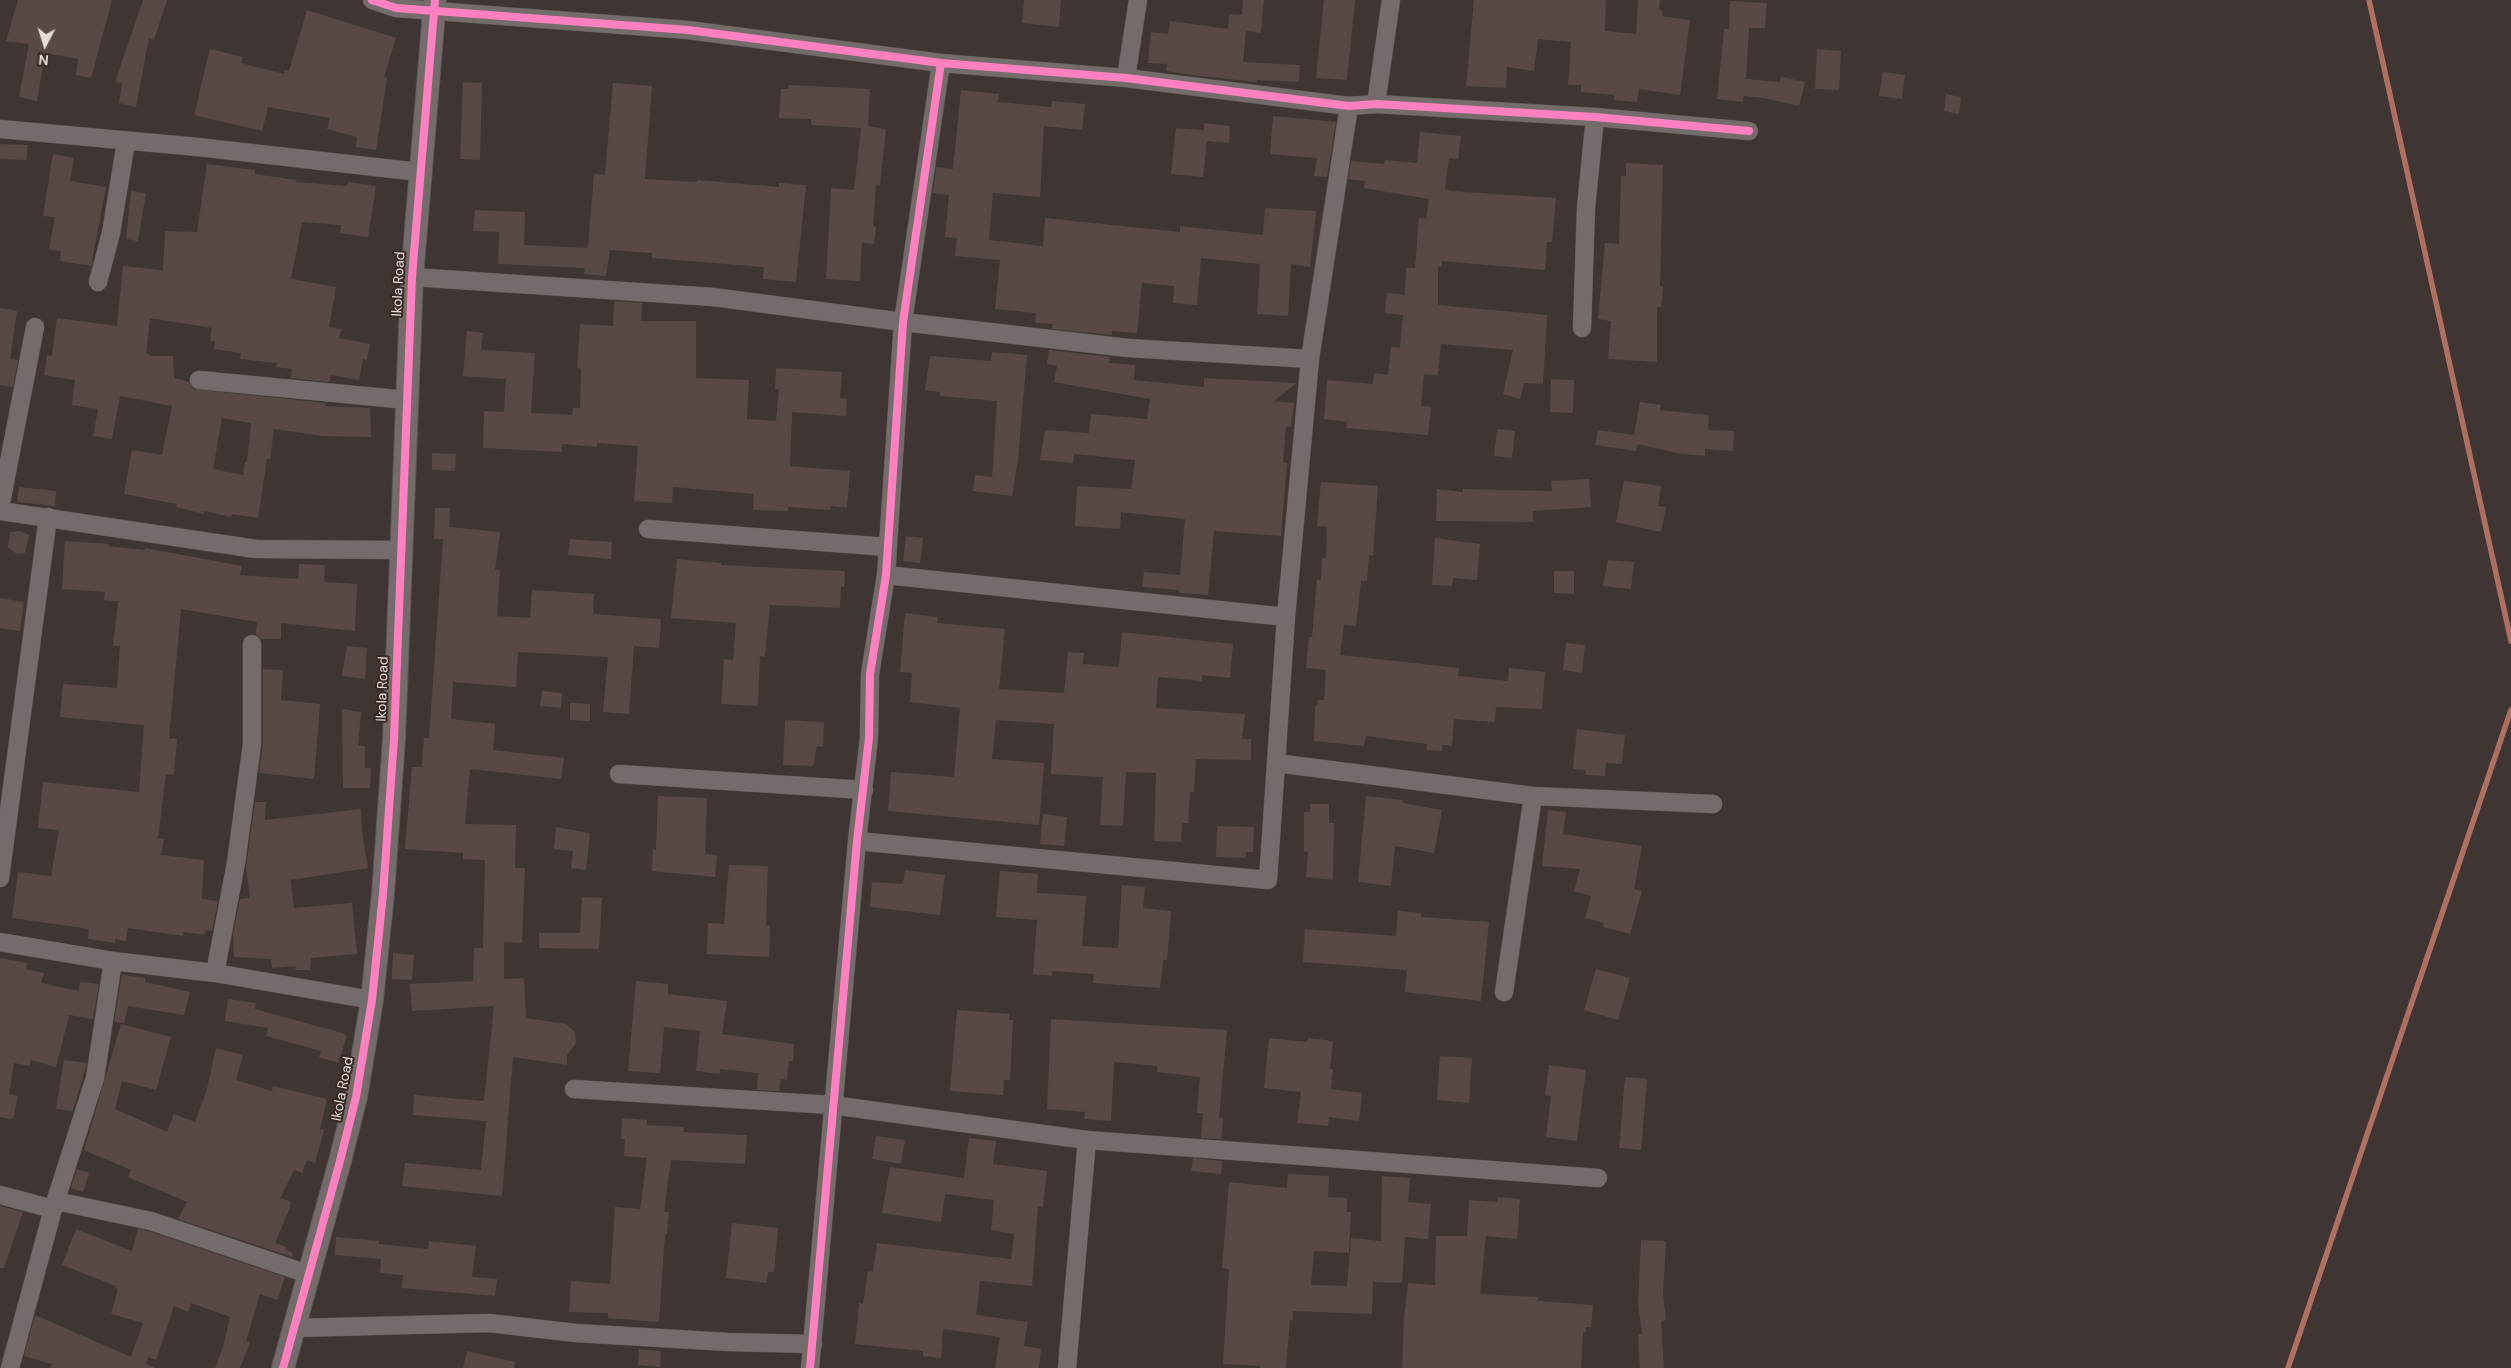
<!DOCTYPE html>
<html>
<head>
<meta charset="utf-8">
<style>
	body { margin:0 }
	#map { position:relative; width:2511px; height:1368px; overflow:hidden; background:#3f3634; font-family:"DM Sans",sans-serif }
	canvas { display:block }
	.north { position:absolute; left:20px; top:20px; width:50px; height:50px; -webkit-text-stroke:4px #382925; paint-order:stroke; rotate:185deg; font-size:14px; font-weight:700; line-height:20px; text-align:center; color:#e6dcd9 }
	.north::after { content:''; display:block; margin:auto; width:18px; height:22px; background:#e6dcd9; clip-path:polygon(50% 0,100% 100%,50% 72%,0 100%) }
</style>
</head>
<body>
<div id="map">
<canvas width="2511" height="1368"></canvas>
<div class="north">N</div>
</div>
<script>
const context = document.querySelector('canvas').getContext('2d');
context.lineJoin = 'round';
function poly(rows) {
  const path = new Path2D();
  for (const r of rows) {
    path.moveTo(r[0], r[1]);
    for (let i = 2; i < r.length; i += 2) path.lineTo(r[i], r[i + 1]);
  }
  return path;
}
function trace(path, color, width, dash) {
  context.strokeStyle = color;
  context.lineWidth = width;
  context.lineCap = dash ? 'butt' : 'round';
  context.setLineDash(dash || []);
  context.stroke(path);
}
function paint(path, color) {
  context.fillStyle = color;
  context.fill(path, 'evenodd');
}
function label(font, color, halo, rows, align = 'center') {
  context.font = font + ' "DM Sans",sans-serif';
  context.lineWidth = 4;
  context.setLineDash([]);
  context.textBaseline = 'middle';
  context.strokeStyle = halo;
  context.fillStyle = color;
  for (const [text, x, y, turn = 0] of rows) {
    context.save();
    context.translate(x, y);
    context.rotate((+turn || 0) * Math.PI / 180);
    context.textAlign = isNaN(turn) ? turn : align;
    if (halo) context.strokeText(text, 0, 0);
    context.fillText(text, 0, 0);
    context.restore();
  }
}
trace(poly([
	[2369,0,2511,641],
	[2288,1368,2511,710]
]), '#af6f61', 5.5);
paint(poly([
	[18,0,112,0,91,78,76,75,78,59,45,53,37,101,19,97,29,44,6,41],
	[143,0,167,0,154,40,149,38,136,107,119,103,122,83,115,82],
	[1024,0,1061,0,1059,27,1022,23],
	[1243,0,1264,0,1261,33,1246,31,1243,62,1300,65,1299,82,1257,80,1257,82,1200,76,1166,71,1167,64,1148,63,1151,32,1168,34,1170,21,1228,29,1229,14,1242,15],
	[1324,0,1355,0,1347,80,1316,78],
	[1474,0,1606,0,1605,31,1636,34,1638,0,1660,0,1659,10,1662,10,1662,16,1690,20,1680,95,1639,89,1637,102,1614,100,1614,95,1581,92,1581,85,1568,85,1571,42,1538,39,1534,71,1507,67,1506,88,1466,86],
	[1730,1,1767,3,1765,28,1749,28,1746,79,1780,82,1781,77,1805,82,1799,106,1764,98,1744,96,1743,102,1717,99,1724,29,1729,29],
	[307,10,396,38,384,77,387,78,376,150,356,147,357,137,327,129,330,118,268,107,262,131,194,115,210,49,243,57,241,63,284,74,285,70,289,71],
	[1817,49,1841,51,1839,90,1815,89],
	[1883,72,1905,75,1902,99,1879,96],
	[463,82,482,83,480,160,460,159],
	[613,83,652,86,645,179,697,182,697,180,779,187,779,183,806,185,796,282,763,279,764,267,652,258,652,253,610,250,606,276,584,274,585,268,498,264,499,232,473,231,475,210,525,212,524,245,588,248,594,174,605,175],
	[789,85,870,89,868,126,886,129,880,185,876,184,873,226,876,227,874,244,862,243,860,281,826,279,831,188,854,190,861,128,811,125,811,119,779,118,781,89,788,89],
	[961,90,999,94,998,102,1051,107,1052,101,1085,104,1082,130,1044,126,1040,197,993,193,989,240,1043,246,1045,218,1180,232,1180,226,1263,235,1265,208,1316,211,1310,267,1291,264,1288,316,1257,314,1260,264,1201,258,1197,305,1173,303,1174,286,1142,283,1137,333,1112,331,1112,335,1052,329,1053,324,1035,323,1036,313,995,309,1000,260,955,256,957,238,945,237,949,195,933,193,936,167,953,169],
	[1946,94,1961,97,1959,114,1944,111],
	[1273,116,1336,122,1327,177,1314,176,1317,158,1270,154],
	[1204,123,1230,126,1229,143,1207,141,1203,177,1171,174,1176,128,1204,130],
	[1420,132,1461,136,1458,159,1449,158,1445,189,1450,190,1450,191,1556,198,1552,242,1547,242,1545,270,1442,261,1442,267,1438,267,1438,305,1547,315,1543,384,1524,383,1520,399,1503,394,1513,350,1441,344,1438,375,1424,374,1421,406,1431,407,1428,435,1346,428,1347,422,1324,419,1327,380,1373,384,1374,373,1388,375,1391,347,1400,348,1403,315,1385,313,1387,293,1405,295,1406,268,1415,268,1419,218,1426,219,1429,199,1364,188,1365,181,1348,179,1351,161,1384,164,1385,160,1417,163],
	[0,144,28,145,26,160,0,159],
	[53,154,74,158,70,181,106,187,91,266,60,261,61,251,49,249,55,217,43,216],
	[1626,163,1663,165,1660,286,1663,287,1661,307,1657,307,1657,362,1608,359,1611,321,1598,319,1605,243,1619,244,1621,176,1626,176],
	[207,164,255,170,255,174,296,180,295,182,347,186,348,182,376,186,368,237,340,233,341,225,302,222,291,279,336,287,329,327,341,329,339,338,370,344,367,360,363,359,359,380,331,375,330,382,291,378,292,369,276,367,277,363,240,359,241,353,214,349,215,342,210,341,212,328,150,318,146,354,149,354,149,356,173,356,174,378,189,382,193,389,326,403,325,406,370,408,371,437,323,436,274,429,270,459,267,459,258,518,232,514,231,517,204,511,204,514,176,507,177,504,124,494,132,450,162,455,172,406,120,396,112,439,93,436,98,409,72,405,75,380,44,375,47,355,52,356,57,318,117,326,123,266,163,270,165,231,197,232],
	[222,418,251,423,247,462,245,462,243,475,213,469],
	[131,191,146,193,138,241,126,239],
	[614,301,642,303,641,321,696,321,696,378,749,380,747,419,776,421,779,389,775,389,776,368,842,372,840,398,847,399,846,416,792,412,790,466,850,471,847,508,831,506,830,510,788,507,788,511,753,510,754,494,673,487,672,503,634,501,638,446,597,443,597,447,562,444,562,452,483,448,484,411,504,412,506,379,463,376,467,331,483,333,481,350,535,353,531,413,572,415,573,408,580,408,581,369,577,368,580,324,613,326],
	[0,308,17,311,10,359,18,360,13,387,0,385],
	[1049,350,1110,357,1109,363,1135,365,1134,380,1204,387,1204,378,1297,383,1274,401,1294,403,1291,427,1286,426,1283,462,1287,463,1281,536,1214,531,1208,595,1179,593,1179,590,1142,587,1144,572,1180,575,1185,519,1121,512,1120,529,1075,526,1077,486,1131,489,1135,460,1074,454,1073,463,1040,460,1045,430,1089,433,1091,414,1147,419,1150,399,1054,382,1057,366,1047,364],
	[992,352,1027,355,1018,459,1012,496,973,491,975,475,992,477,997,401,940,396,940,392,925,390,930,356,991,361],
	[1551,379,1574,380,1573,413,1550,412],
	[1640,402,1661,405,1660,410,1709,415,1708,430,1734,431,1733,451,1705,449,1705,456,1682,454,1638,444,1636,451,1595,445,1598,430,1634,435],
	[1497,429,1515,431,1512,458,1494,456],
	[432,453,456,454,455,471,432,470],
	[1589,479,1591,507,1533,511,1533,522,1436,521,1437,489,1463,492,1463,489,1552,491,1551,481],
	[1624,481,1661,486,1658,506,1666,507,1661,532,1616,522],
	[1321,482,1378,486,1373,556,1369,555,1367,581,1361,581,1356,626,1344,625,1340,655,1459,668,1458,676,1508,681,1509,668,1545,672,1542,709,1496,707,1495,722,1454,719,1452,746,1442,745,1442,751,1426,750,1427,744,1366,736,1364,746,1314,741,1315,706,1317,706,1318,700,1324,700,1326,670,1306,668,1309,637,1312,637,1317,580,1321,580,1322,558,1326,558,1327,527,1317,526],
	[19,487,56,491,55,506,17,502],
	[435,508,450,508,449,527,500,532,495,570,500,570,497,616,530,618,532,590,594,594,593,614,661,619,659,648,634,646,629,714,603,712,608,657,518,652,516,687,453,682,451,719,495,724,493,750,564,758,561,779,470,769,465,824,516,825,515,868,525,868,522,943,504,942,504,979,524,978,526,1018,566,1024,575,1032,576,1043,567,1055,567,1065,513,1057,502,1196,402,1186,405,1163,481,1170,486,1121,413,1115,414,1095,484,1101,494,1006,412,1011,410,984,473,981,474,948,483,948,485,860,463,859,463,853,405,849,412,767,422,767,424,738,429,738,443,539,434,539],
	[19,531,29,535,25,553,17,554,8,548,10,532],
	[906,536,923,538,920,563,903,561],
	[1435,538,1480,544,1477,580,1453,578,1452,586,1432,585],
	[570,539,612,542,611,559,568,555],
	[65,541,109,544,108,546,145,550,145,548,242,566,240,575,298,579,299,564,325,565,324,582,357,584,355,631,281,623,281,639,261,639,256,634,257,622,181,609,169,738,177,739,174,775,166,774,158,838,164,839,161,855,204,860,202,899,218,901,212,931,206,930,205,935,184,932,183,936,128,928,126,941,115,939,115,943,88,939,89,929,12,918,18,872,51,876,59,830,38,828,43,782,139,792,144,725,60,717,63,684,117,688,120,646,113,646,118,601,104,600,105,592,62,589],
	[677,559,721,563,721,565,845,571,844,587,841,587,840,608,770,605,765,657,760,656,758,706,721,704,724,659,733,660,736,623,671,618],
	[1608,560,1634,562,1631,589,1603,586],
	[1554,571,1574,571,1574,594,1554,593],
	[0,598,24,602,20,631,0,628],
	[905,613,938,617,937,623,1005,629,999,689,1064,693,1068,652,1084,653,1083,664,1119,667,1122,632,1233,644,1230,678,1202,675,1202,681,1158,677,1156,708,1245,714,1242,739,1251,739,1251,760,1196,759,1194,792,1190,792,1188,823,1182,823,1181,842,1154,841,1156,773,1126,772,1123,826,1100,825,1103,777,1051,774,1054,724,996,720,992,759,1044,763,1039,825,888,811,891,772,954,777,960,708,910,702,912,673,900,672],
	[1566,643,1585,645,1582,673,1563,670],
	[347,646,367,648,365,679,342,676],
	[263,669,283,670,281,700,320,704,314,779,259,773,263,744],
	[542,691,562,693,561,708,540,706],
	[570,703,590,704,590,721,570,720],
	[342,709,361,712,358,746,365,746,365,768,371,768,370,788,343,788],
	[785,720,824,722,823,747,817,746,813,766,783,765],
	[1577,729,1625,735,1622,764,1606,763,1605,776,1585,775,1586,770,1573,769],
	[658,796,707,798,705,854,717,855,715,877,652,871,653,849,656,850],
	[1366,796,1403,800,1402,803,1442,810,1434,853,1395,846,1391,886,1358,882],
	[255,802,266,802,265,820,361,809,362,833,368,868,291,880,294,908,352,903,357,954,311,958,310,970,295,970,296,966,272,968,271,959,234,957,233,934,240,899,250,898,246,867],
	[1310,804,1329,804,1329,823,1334,823,1333,880,1306,877,1308,852,1304,851,1304,812,1310,812],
	[1548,810,1566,812,1563,834,1642,846,1634,889,1642,891,1630,934,1603,927,1604,923,1585,918,1591,896,1574,891,1580,869,1542,866],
	[1043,814,1067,817,1064,846,1040,844],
	[1217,826,1254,827,1253,852,1246,852,1246,858,1216,857],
	[556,827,590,833,586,870,571,868,573,851,554,849],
	[729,865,768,866,766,925,770,926,769,957,707,954,708,923,724,924],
	[905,870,945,875,940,915,870,907,872,882,903,884],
	[1000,871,1038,874,1037,893,1086,896,1082,946,1118,948,1122,885,1145,887,1143,908,1171,911,1167,960,1163,960,1160,988,1093,983,1094,974,1052,971,1052,976,1033,974,1037,920,996,917],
	[582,897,602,898,599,949,539,948,539,933,580,933],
	[1398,911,1421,913,1421,917,1489,922,1481,1001,1405,992,1407,970,1303,962,1305,929,1396,936],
	[393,953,414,955,412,980,392,979],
	[0,958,27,963,26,969,44,973,41,983,79,991,80,982,99,984,93,1019,69,1015,56,1067,31,1060,30,1066,14,1063,9,1094,18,1096,13,1119,0,1117],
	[1596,969,1630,978,1618,1020,1584,1010],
	[122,975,145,978,145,982,190,992,184,1015,128,1006,124,1023,114,1022],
	[636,981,668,984,668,994,727,1001,722,1034,794,1044,793,1061,789,1061,787,1080,781,1079,779,1091,757,1090,758,1073,720,1069,720,1074,696,1071,700,1031,664,1027,660,1073,628,1071],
	[228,999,256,1003,255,1009,342,1033,347,1036,338,1063,319,1057,321,1051,266,1036,268,1028,225,1021],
	[957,1010,1010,1014,1009,1020,1013,1020,1010,1080,1004,1080,1003,1095,950,1091],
	[1051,1019,1227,1030,1219,1118,1223,1118,1221,1139,1201,1138,1203,1113,1197,1113,1200,1077,1157,1072,1158,1066,1114,1062,1111,1121,1084,1119,1085,1112,1047,1109],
	[121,1024,171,1037,156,1090,122,1081,115,1109,167,1132,174,1114,195,1122,207,1089,216,1048,243,1055,236,1080,272,1091,273,1086,327,1099,320,1129,324,1130,315,1163,307,1160,302,1173,294,1170,280,1198,290,1201,290,1208,275,1243,286,1247,285,1249,293,1253,292,1257,178,1219,187,1202,128,1177,131,1170,84,1150],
	[1269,1038,1307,1042,1308,1038,1333,1041,1330,1069,1333,1069,1331,1089,1362,1093,1359,1121,1329,1117,1328,1126,1297,1123,1301,1092,1264,1088],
	[1440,1056,1472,1058,1469,1103,1437,1100],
	[64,1060,87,1063,73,1111,56,1109],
	[1549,1065,1586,1070,1577,1141,1546,1137,1551,1096,1545,1095],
	[1625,1077,1647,1079,1641,1150,1619,1148],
	[622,1118,647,1120,647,1125,684,1127,683,1132,747,1135,745,1164,671,1160,664,1212,669,1212,667,1234,665,1234,659,1322,608,1318,608,1313,569,1312,571,1281,610,1284,615,1207,640,1209,647,1158,624,1156,625,1139,621,1139],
	[876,1136,905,1140,901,1164,872,1159],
	[969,1138,996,1141,993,1164,1047,1171,1043,1207,1038,1206,1032,1286,980,1281,976,1315,1028,1322,1024,1346,1041,1349,1039,1368,995,1368,1000,1337,943,1329,941,1358,923,1356,923,1351,855,1344,859,1303,863,1304,868,1271,873,1272,877,1243,1011,1259,1014,1234,991,1230,994,1200,945,1194,941,1222,882,1213,890,1167,964,1178],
	[1193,1158,1222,1161,1221,1174,1191,1171],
	[77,1169,89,1173,83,1192,71,1188],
	[1288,1174,1329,1176,1328,1197,1347,1198,1347,1212,1351,1212,1349,1253,1314,1251,1311,1285,1347,1286,1351,1238,1381,1241,1382,1176,1410,1178,1408,1202,1431,1204,1428,1239,1405,1237,1402,1283,1373,1282,1372,1314,1293,1311,1293,1320,1290,1320,1286,1368,1260,1368,1260,1366,1223,1364,1229,1269,1222,1268,1229,1182,1287,1188],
	[1498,1197,1520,1199,1517,1239,1486,1236,1480,1294,1538,1297,1538,1301,1593,1305,1591,1327,1586,1327,1586,1332,1583,1332,1581,1368,1402,1368,1404,1318,1408,1283,1435,1285,1436,1236,1467,1236,1469,1200,1497,1202],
	[0,1206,23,1212,4,1268,0,1268],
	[732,1223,778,1228,774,1272,768,1272,767,1283,726,1278],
	[76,1229,132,1251,138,1229,148,1231,285,1277,277,1300,260,1294,246,1341,250,1342,240,1368,215,1368,223,1347,230,1317,191,1303,188,1312,174,1306,156,1360,148,1357,146,1364,155,1368,50,1368,52,1364,24,1356,35,1315,131,1357,143,1323,111,1314,118,1289,115,1288,116,1286,62,1265],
	[336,1237,379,1241,379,1244,428,1249,429,1241,476,1246,472,1277,497,1279,495,1296,402,1288,403,1275,380,1273,381,1259,335,1255],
	[1641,1240,1666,1241,1663,1293,1666,1320,1661,1321,1664,1368,1640,1368,1638,1334,1642,1334,1638,1303],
	[639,1349,661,1351,660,1367,638,1365],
	[467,1351,515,1362,514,1368,463,1368]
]), '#584946');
const minor = poly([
	[372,0,396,8,688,30,941,63,1126,78,1349,106,1376,104,1595,117,1749,131],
	[1126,78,1138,0],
	[1376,104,1391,0],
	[1349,106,1310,359,1286,617,1276,763,1533,796,1713,804],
	[0,129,198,147,419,172],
	[412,277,713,297,903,322,1128,348,1310,359],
	[98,282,111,233,126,142],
	[1582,328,1586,208,1595,117],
	[199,380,407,400],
	[0,508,35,327],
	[0,511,256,549,400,550],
	[648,529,888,547],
	[886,575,1286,617],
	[619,774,864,790],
	[857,841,1268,880,1276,763],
	[0,878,48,517],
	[0,942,113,961,215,973,372,1000],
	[215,973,236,863,252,744,252,644],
	[1504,992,1533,796],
	[574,1089,832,1105,1087,1140,1598,1178],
	[0,1195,53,1209],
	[56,1201,151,1221,308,1274],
	[295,1328,489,1323,576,1333,728,1342,813,1344],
	[10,1368,53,1209,95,1078,113,961],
	[810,1368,857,841,869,738,870,674,886,575,903,322,941,63],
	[1067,1368,1087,1140]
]);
const tertiary = poly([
	[283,1368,340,1161,356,1097,372,1000,383,894,394,739,412,277,435,0]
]);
trace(minor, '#5c5452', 19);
trace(tertiary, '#5c5452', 24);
trace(minor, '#746c6a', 18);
trace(tertiary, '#746c6a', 22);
trace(poly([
	[372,0,396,8,688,30,941,63,1126,78,1349,106,1376,104,1595,117,1749,131],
	[283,1368,340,1161,356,1097,372,1000,383,894,394,739,412,277,435,0],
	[810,1368,857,841,869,738,870,674,886,575,903,322,941,63]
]), '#ff80c0', 8);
label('14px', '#e6dcd9', '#382925', [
	["Ikola Road",399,284,-87],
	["Ikola Road",383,689,-88],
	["Ikola Road",343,1089,-79]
]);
</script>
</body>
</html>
